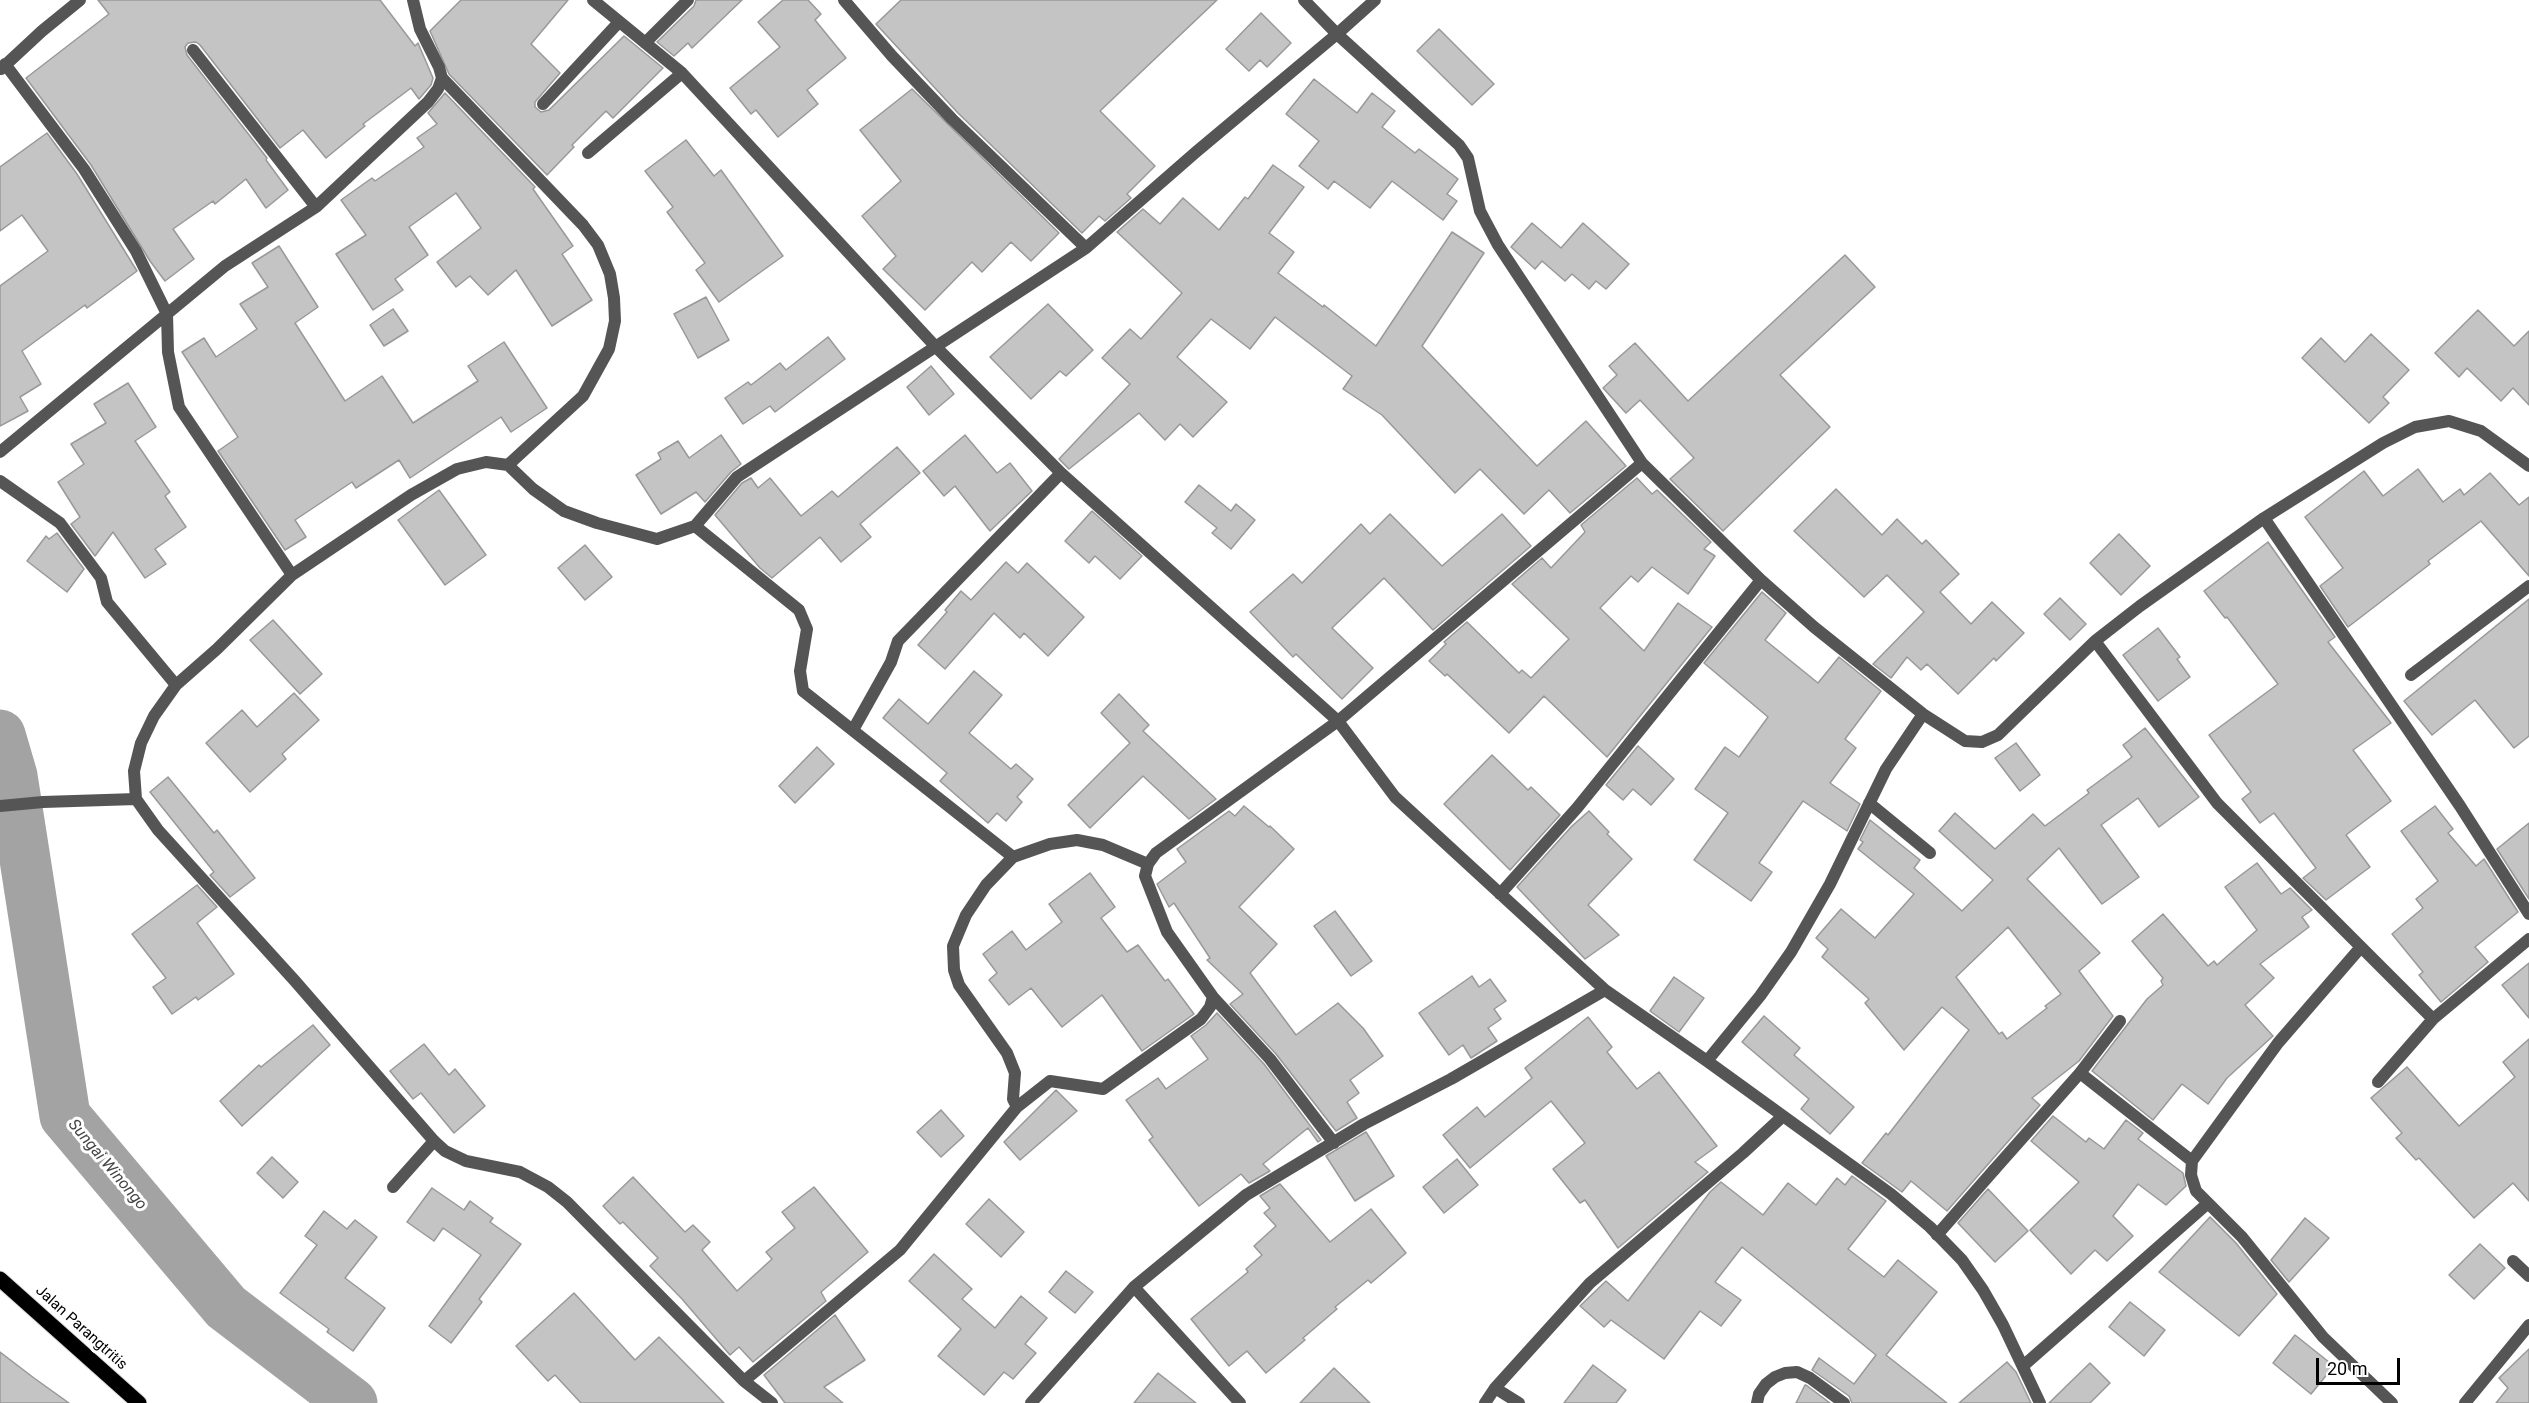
<!DOCTYPE html>
<html>
<head>
<meta charset="utf-8">
<style>
	body { margin:0 }
	#map { position:relative; width:2529px; height:1403px; overflow:hidden; background:#fff; font-family:Roboto,sans-serif }
	canvas { display:block }
	.scale { position:absolute; left:2316px; top:1358px; width:84px; height:27px; box-sizing:border-box; border:3px solid #000; border-top:0; padding-left:8px; font-size:18px; line-height:21px; white-space:nowrap; color:#000; -webkit-text-stroke:4px #fff; paint-order:stroke }
</style>
</head>
<body>
<div id="map">
<canvas width="2529" height="1403"></canvas>
<div class="scale">20 m</div>
</div>
<script>
const context = document.querySelector('canvas').getContext('2d');
context.lineJoin = 'round';
function poly(rows) {
  const path = new Path2D();
  for (const r of rows) {
    path.moveTo(r[0], r[1]);
    for (let i = 2; i < r.length; i += 2) path.lineTo(r[i], r[i + 1]);
  }
  return path;
}
function trace(path, color, width, dash) {
  context.strokeStyle = color;
  context.lineWidth = width;
  context.lineCap = dash ? 'butt' : 'round';
  context.setLineDash(dash || []);
  context.stroke(path);
}
function paint(path, color) {
  context.fillStyle = color;
  context.fill(path, 'evenodd');
}
function label(font, color, halo, rows, align = 'center') {
  context.font = font + ' Roboto,sans-serif';
  context.lineWidth = 6;
  context.setLineDash([]);
  context.textBaseline = 'middle';
  context.strokeStyle = halo;
  context.fillStyle = color;
  for (const [text, x, y, turn = 0] of rows) {
    context.save();
    context.translate(x, y);
    context.rotate((+turn || 0) * Math.PI / 180);
    context.textAlign = isNaN(turn) ? turn : align;
    if (halo) context.strokeText(text, 0, 0);
    context.fillText(text, 0, 0);
    context.restore();
  }
}
trace(poly([
	[0,735,12,776,65,1116,226,1307,352,1403]
]), '#a3a3a3', 51);
const building = poly([
	[98,0,380,0,415,46,418,43,433,78,431,85,419,99,411,88,363,124,365,126,326,158,303,130,280,148,200,45,196,42,188,43,185,47,187,55,267,158,266,160,288,190,266,208,246,179,215,204,213,201,173,229,194,259,165,281,150,261,91,165,26,78,109,14,98,0],
	[461,0,568,0,531,44,560,73,535,102,535,107,541,112,549,110,624,36,663,68,613,118,606,111,572,145,574,147,547,175,449,74,430,31,461,0],
	[696,0,742,0,692,48,688,43,674,56,657,42,694,6,696,0],
	[783,0,808,0,821,14,815,20,846,58,807,90,818,104,778,137,756,110,751,114,730,88,780,47,758,22,783,0],
	[901,0,1217,0,1100,111,1155,166,1127,194,1131,198,1105,221,1099,216,1082,233,958,113,876,24,901,0],
	[1261,13,1291,43,1267,67,1260,60,1249,71,1226,49,1261,13],
	[1439,29,1494,84,1472,105,1417,51,1439,29],
	[1314,79,1357,113,1372,93,1395,111,1382,127,1415,153,1419,149,1458,179,1447,194,1457,201,1443,220,1392,181,1370,208,1334,181,1328,189,1299,166,1319,141,1286,114,1314,79],
	[912,89,1059,233,1031,261,1011,242,982,272,972,262,925,310,883,269,896,256,862,216,901,181,860,130,912,89],
	[445,93,535,187,533,189,573,246,562,254,592,300,552,326,516,270,488,295,470,276,456,287,437,262,481,228,456,193,409,227,428,255,395,279,403,290,373,310,336,254,366,235,341,200,372,178,375,181,424,147,417,138,437,124,428,113,445,93],
	[47,133,77,174,137,271,87,308,85,305,22,351,41,384,20,397,28,411,0,426,0,286,48,251,22,215,0,231,0,167,47,133],
	[686,140,714,176,721,170,783,256,719,302,696,270,705,263,667,212,673,207,645,171,686,140],
	[1273,165,1304,187,1269,233,1294,252,1278,273,1323,307,1324,305,1376,346,1452,232,1484,253,1422,346,1537,466,1586,421,1626,466,1570,513,1549,490,1524,514,1480,469,1455,493,1382,415,1343,389,1352,376,1275,317,1250,349,1211,319,1177,357,1227,402,1193,437,1180,424,1165,440,1139,413,1069,469,1059,459,1130,384,1102,358,1130,329,1141,339,1182,293,1117,232,1143,209,1160,224,1183,198,1219,230,1245,197,1248,199,1273,165],
	[1532,223,1561,248,1583,223,1629,264,1606,289,1596,281,1589,289,1572,274,1565,281,1542,261,1535,269,1511,247,1532,223],
	[279,246,318,307,295,323,345,401,382,376,413,423,478,381,468,366,504,342,547,408,511,432,501,417,410,478,399,460,356,488,352,482,295,520,306,537,285,550,218,451,238,437,182,352,204,338,216,357,257,329,240,304,268,287,252,263,279,246],
	[1845,255,1875,287,1780,375,1830,427,1723,531,1670,479,1694,458,1640,400,1626,413,1603,388,1617,375,1609,366,1635,343,1688,401,1845,255],
	[706,297,729,340,698,358,674,314,706,297],
	[1048,304,1093,350,1066,376,1060,371,1031,399,990,357,1048,304],
	[393,309,408,331,384,346,370,325,393,309],
	[2478,310,2514,346,2529,331,2529,405,2513,388,2501,401,2467,368,2459,377,2435,353,2478,310],
	[2371,334,2409,370,2383,397,2389,403,2369,423,2302,358,2321,338,2345,362,2371,334],
	[828,337,845,359,775,412,770,406,743,424,725,398,748,382,751,385,780,363,786,370,828,337],
	[931,366,954,394,929,415,907,387,931,366],
	[128,383,156,427,135,441,170,492,165,496,186,527,155,549,166,564,145,578,113,532,95,556,71,524,80,517,58,482,84,464,71,444,106,423,94,404,128,383],
	[721,435,741,464,731,472,705,502,696,492,661,514,636,475,661,459,658,453,678,441,689,458,721,435],
	[965,435,997,473,1010,463,1032,491,990,531,955,486,944,496,923,471,965,435],
	[897,447,920,473,860,524,871,537,841,562,820,537,772,578,760,568,715,515,742,483,751,478,758,488,770,478,801,516,832,491,838,497,897,447],
	[2418,469,2443,502,2460,489,2464,495,2490,473,2519,505,2529,497,2529,576,2481,521,2428,561,2430,564,2348,627,2320,586,2343,568,2305,517,2364,471,2383,496,2418,469],
	[1637,478,1652,494,1657,490,1711,542,1704,549,1715,556,1688,594,1652,567,1638,582,1631,576,1600,608,1644,651,1678,603,1712,627,1607,757,1544,696,1509,733,1447,674,1445,676,1429,661,1446,644,1444,642,1467,622,1519,673,1522,670,1531,678,1569,639,1512,584,1542,558,1551,568,1585,532,1581,525,1637,478],
	[1199,485,1231,511,1236,504,1255,520,1231,549,1212,533,1217,528,1185,502,1199,485],
	[1836,489,1882,535,1897,519,1922,544,1926,540,1959,574,1940,592,1971,624,1992,602,2024,633,1996,661,1994,658,1958,694,1927,664,1921,670,1907,657,1891,678,1873,664,1924,612,1887,575,1864,597,1794,531,1836,489],
	[439,490,486,555,445,585,398,520,439,490],
	[1092,511,1142,556,1120,579,1095,556,1089,563,1065,541,1092,511],
	[1390,514,1442,566,1502,514,1531,546,1433,630,1384,578,1332,628,1373,668,1342,699,1296,654,1293,657,1250,612,1293,574,1302,583,1361,524,1370,534,1390,514],
	[57,533,84,569,67,592,27,561,46,536,49,539,57,533],
	[2119,534,2150,566,2121,595,2090,563,2119,534],
	[2268,542,2335,637,2328,642,2391,723,2353,750,2391,801,2346,835,2370,867,2326,900,2303,878,2316,868,2274,813,2260,823,2242,799,2251,792,2209,735,2278,684,2227,617,2225,618,2204,591,2268,542],
	[585,545,612,577,585,600,558,568,585,545],
	[1006,562,1018,573,1027,563,1084,617,1048,656,1024,633,1020,638,994,613,945,669,918,645,947,612,945,610,961,591,971,600,1006,562],
	[1762,592,1786,613,1765,640,1818,683,1839,657,1881,691,1845,739,1856,748,1830,783,1860,804,1847,831,1803,801,1759,863,1772,872,1751,901,1694,860,1728,813,1695,789,1725,747,1739,757,1768,717,1704,663,1762,592],
	[2060,598,2086,624,2070,640,2044,614,2060,598],
	[2529,599,2529,736,2514,748,2475,700,2432,735,2404,701,2529,599],
	[273,620,322,674,300,694,250,640,273,620],
	[2158,628,2180,657,2177,659,2190,677,2158,701,2123,655,2158,628],
	[974,671,1002,695,969,733,1011,769,1016,764,1033,779,1017,797,1022,802,1006,821,997,813,988,823,940,781,947,773,883,718,899,699,928,724,974,671],
	[294,693,319,720,282,754,286,759,250,792,206,743,242,710,257,727,294,693],
	[1119,694,1149,725,1143,731,1216,799,1189,819,1143,776,1090,828,1068,805,1130,743,1101,713,1119,694],
	[2145,728,2199,797,2159,827,2138,798,2101,825,2139,877,2102,904,2059,848,2027,879,2100,953,2079,971,2113,1016,2079,1061,2032,1098,2040,1105,1947,1211,1911,1181,1902,1192,1862,1163,1886,1133,1888,1135,1969,1030,1942,1007,1904,1050,1865,1003,1869,999,1822,957,1828,949,1816,938,1841,909,1875,938,1914,894,1858,849,1863,842,1860,840,1870,820,1920,860,1914,868,1962,911,1993,880,1939,831,1955,813,1995,849,2033,814,2045,826,2089,793,2087,790,2132,757,2123,745,2145,728],
	[2008,927,2061,994,2045,1006,2047,1008,2007,1039,2002,1032,1999,1034,1956,977,2008,927],
	[2016,743,2040,775,2020,791,1995,758,2016,743],
	[1638,746,1674,779,1651,805,1633,789,1623,800,1606,785,1638,746],
	[817,747,834,764,795,803,779,786,817,747],
	[1492,755,1528,790,1531,787,1560,815,1510,870,1444,804,1492,755],
	[168,777,214,833,217,830,255,878,230,897,210,875,214,872,150,792,168,777],
	[1244,806,1269,827,1270,826,1294,849,1239,907,1277,944,1250,973,1296,1035,1338,1003,1363,1028,1383,1056,1350,1080,1359,1093,1347,1102,1357,1118,1336,1131,1276,1054,1230,1004,1243,994,1207,960,1210,958,1174,903,1169,907,1157,884,1186,862,1177,849,1229,811,1235,816,1244,806],
	[2435,806,2453,829,2448,833,2476,866,2484,859,2518,912,2475,947,2488,962,2441,1002,2419,975,2423,972,2392,934,2423,908,2416,899,2438,881,2401,831,2435,806],
	[1589,811,1609,832,1607,834,1632,859,1588,905,1619,935,1585,959,1517,887,1572,826,1589,811],
	[2529,823,2529,899,2497,849,2529,823],
	[2257,863,2281,894,2290,888,2312,910,2302,917,2309,927,2260,964,2274,978,2245,1005,2273,1036,2227,1078,2208,1104,2182,1084,2153,1120,2092,1071,2147,999,2163,985,2161,981,2163,978,2132,941,2163,914,2208,966,2214,961,2217,965,2257,930,2225,887,2257,863],
	[1090,873,1115,907,1101,918,1127,952,1138,945,1165,981,1168,979,1194,1014,1142,1051,1102,995,1062,1027,1031,988,1009,1005,989,980,997,973,983,954,1012,931,1026,950,1062,922,1049,904,1090,873],
	[197,885,217,907,197,923,234,974,198,1000,196,997,172,1014,153,987,166,978,132,934,197,885],
	[1335,911,1372,961,1351,976,1314,926,1335,911],
	[2529,963,2529,1018,2502,985,2529,963],
	[1472,976,1479,987,1490,979,1506,1001,1494,1009,1501,1019,1488,1028,1497,1041,1471,1058,1463,1045,1449,1055,1419,1013,1472,976],
	[1674,977,1704,998,1679,1032,1650,1011,1674,977],
	[1217,1013,1264,1064,1321,1140,1318,1142,1308,1128,1263,1164,1270,1171,1249,1183,1241,1174,1199,1206,1149,1140,1153,1137,1126,1100,1158,1078,1166,1089,1208,1059,1191,1036,1206,1025,1217,1013],
	[1764,1016,1800,1048,1794,1055,1854,1107,1830,1134,1801,1109,1809,1099,1742,1042,1764,1016],
	[1588,1017,1612,1047,1607,1052,1637,1089,1659,1072,1717,1146,1695,1162,1708,1172,1618,1248,1585,1200,1580,1203,1553,1169,1585,1143,1551,1101,1470,1168,1443,1135,1477,1107,1485,1117,1532,1078,1525,1068,1588,1017],
	[313,1025,330,1045,242,1126,220,1101,259,1065,261,1067,313,1025],
	[2529,1039,2529,1201,2513,1183,2474,1218,2419,1158,2416,1160,2396,1138,2402,1133,2371,1098,2407,1067,2459,1126,2515,1077,2503,1062,2529,1039],
	[424,1044,449,1075,455,1069,485,1106,454,1133,421,1093,413,1099,390,1071,424,1044],
	[1056,1090,1077,1111,1020,1160,1004,1142,1056,1090],
	[941,1110,964,1136,941,1157,917,1132,941,1110],
	[2053,1116,2086,1142,2089,1138,2104,1149,2126,1120,2143,1133,2138,1139,2183,1173,2186,1186,2166,1205,2138,1184,2113,1216,2133,1236,2107,1261,2095,1250,2071,1274,2030,1230,2079,1182,2031,1141,2053,1116],
	[1366,1132,1394,1176,1355,1201,1326,1156,1366,1132],
	[272,1157,298,1182,283,1198,257,1173,272,1157],
	[1457,1159,1478,1185,1444,1213,1423,1187,1457,1159],
	[1852,1176,1886,1201,1848,1249,1884,1277,1898,1260,1937,1292,1886,1355,1947,1403,1852,1403,1849,1396,1812,1370,1819,1358,1854,1384,1876,1355,1742,1247,1715,1282,1741,1300,1721,1326,1700,1311,1664,1359,1611,1320,1604,1327,1580,1306,1606,1281,1628,1301,1710,1192,1721,1182,1763,1215,1788,1183,1816,1205,1837,1178,1845,1185,1852,1176],
	[633,1177,685,1232,693,1225,710,1242,702,1250,737,1291,772,1259,766,1252,795,1228,782,1212,814,1187,868,1252,821,1292,826,1301,753,1362,739,1347,730,1355,682,1299,650,1266,658,1258,623,1222,620,1224,603,1206,633,1177],
	[1280,1184,1330,1242,1371,1209,1406,1253,1371,1283,1368,1280,1335,1307,1337,1309,1303,1338,1305,1340,1266,1373,1247,1351,1229,1366,1191,1319,1248,1272,1246,1269,1262,1255,1254,1246,1276,1226,1264,1213,1270,1208,1260,1196,1280,1184],
	[432,1188,464,1210,470,1201,493,1218,490,1222,521,1244,479,1299,482,1302,451,1343,429,1326,481,1255,443,1228,434,1241,407,1222,432,1188],
	[1988,1189,2028,1231,1995,1262,1958,1223,1988,1189],
	[989,1199,1024,1232,1001,1257,966,1224,989,1199],
	[324,1211,347,1229,355,1220,377,1237,345,1278,385,1308,353,1351,327,1332,329,1329,280,1293,317,1245,305,1236,324,1211],
	[2210,1217,2236,1243,2277,1294,2239,1336,2159,1272,2210,1217],
	[2305,1218,2329,1238,2289,1282,2271,1260,2305,1218],
	[2480,1244,2505,1268,2474,1299,2449,1275,2480,1244],
	[934,1254,972,1289,962,1299,995,1328,1021,1296,1047,1318,1025,1344,1036,1353,1013,1379,1004,1372,984,1395,938,1356,961,1329,909,1281,934,1254],
	[1066,1271,1093,1292,1075,1313,1049,1292,1066,1271],
	[574,1293,635,1360,659,1337,724,1403,581,1403,555,1375,548,1381,516,1346,574,1293],
	[2130,1302,2165,1330,2144,1356,2109,1327,2130,1302],
	[835,1315,865,1360,824,1387,843,1403,785,1403,764,1375,835,1315],
	[2295,1335,2334,1366,2311,1394,2273,1363,2295,1335],
	[2529,1349,2529,1403,2496,1403,2508,1388,2499,1378,2529,1349],
	[0,1352,34,1378,69,1403,0,1403,0,1352],
	[2007,1362,2016,1372,2031,1403,1959,1403,2007,1362],
	[2090,1363,2110,1383,2090,1403,2049,1403,2090,1363],
	[1593,1365,1626,1390,1616,1403,1564,1403,1593,1365],
	[1334,1368,1370,1403,1300,1403,1334,1368],
	[1158,1373,1196,1403,1134,1403,1158,1373],
	[1805,1385,1806,1385,1830,1403,1796,1403,1805,1385]
]);
paint(building, '#c4c4c4');
trace(building, '#999', 1.5);
const primary = poly([
	[0,1279,139,1403]
]);
trace(primary, '#dbdbdb', 17);
trace(poly([
	[393,1187,434,1141],
	[1937,1235,1994,1170],
	[2513,1261,2529,1276]
]), '#555', 12);
trace(poly([
	[593,0,682,73,935,346,1061,473,1338,721,1395,797,1605,990,1707,1061,1891,1194,1930,1227,1962,1260,1983,1290,2003,1325,2040,1403],
	[844,0,892,56,952,119,1086,248],
	[1304,0,1337,34,1375,0],
	[645,43,688,0],
	[193,50,316,207],
	[5,64,84,169,136,251,167,314,168,352,179,407,292,575],
	[1,69,42,31,80,0],
	[442,78,583,225,598,245,610,274,614,298,615,321,609,349,583,396,508,465],
	[543,104,619,22],
	[588,153,682,73],
	[0,452,225,266,316,207,428,102,438,89,442,78,439,67,420,29,413,0],
	[0,481,60,523,101,578,107,602,176,685],
	[2264,518,2460,806,2529,914],
	[695,526,737,477,1086,248,1196,152,1337,34,1459,145,1468,158,1480,211,1498,245,1642,463,1761,580,1814,627,1923,714,1965,741,1982,742,1998,735,2095,641,2140,606,2264,518,2383,443,2415,427,2449,421,2481,431,2529,466],
	[2095,641,2217,803,2433,1019],
	[2411,675,2529,586],
	[853,730,891,662,898,641,1061,473],
	[1869,803,1930,853],
	[0,806,43,802,136,799],
	[1500,894,1577,808,1761,580],
	[2361,947,2278,1043,2240,1095,2192,1161,2191,1175,2196,1191,2242,1237,2323,1337,2392,1403],
	[1707,1061,1760,996,1791,952,1830,884,1886,769,1923,714],
	[2080,1073,2120,1021],
	[2378,1082,2433,1019,2529,939],
	[1017,1107,1013,1099,1015,1073,1007,1053,959,985,954,970,953,946,966,915,986,885,1013,857,1050,844,1077,840,1103,845,1148,864],
	[1334,1143,1270,1059,1213,997,1167,932,1145,876,1148,864,1156,853,1338,721,1642,463],
	[1994,1170,2080,1073,2192,1161],
	[1134,1287,1240,1403],
	[2023,1366,2207,1204],
	[744,1381,900,1250,1017,1107,1050,1081,1103,1089,1201,1019,1210,1007,1213,997],
	[1495,1388,1519,1403],
	[772,1403,744,1381,567,1202,548,1187,520,1172,466,1161,445,1151,434,1141,295,981,158,830,136,799,134,771,141,743,154,716,176,685,217,649,292,575,411,495,457,469,486,462,508,465,533,489,564,511,597,523,657,539,695,526,799,610,807,629,800,671,803,691,1013,857],
	[1031,1403,1134,1287,1246,1195,1364,1124,1451,1079,1605,990],
	[1485,1403,1495,1388,1590,1283,1743,1153,1783,1116],
	[1757,1403,1759,1394,1766,1384,1775,1377,1785,1373,1797,1372,1810,1378,1844,1403],
	[2465,1403,2529,1325]
]), '#555', 12);
trace(primary, '#000', 15);
label('15px', '#000', '#fff', [
	["Jalan Parangtritis",81,1328,42]
]);
label('italic 16px', '#444', '#fff', [
	["Sungai Winongo",107,1165,50]
]);
</script>
</body>
</html>
